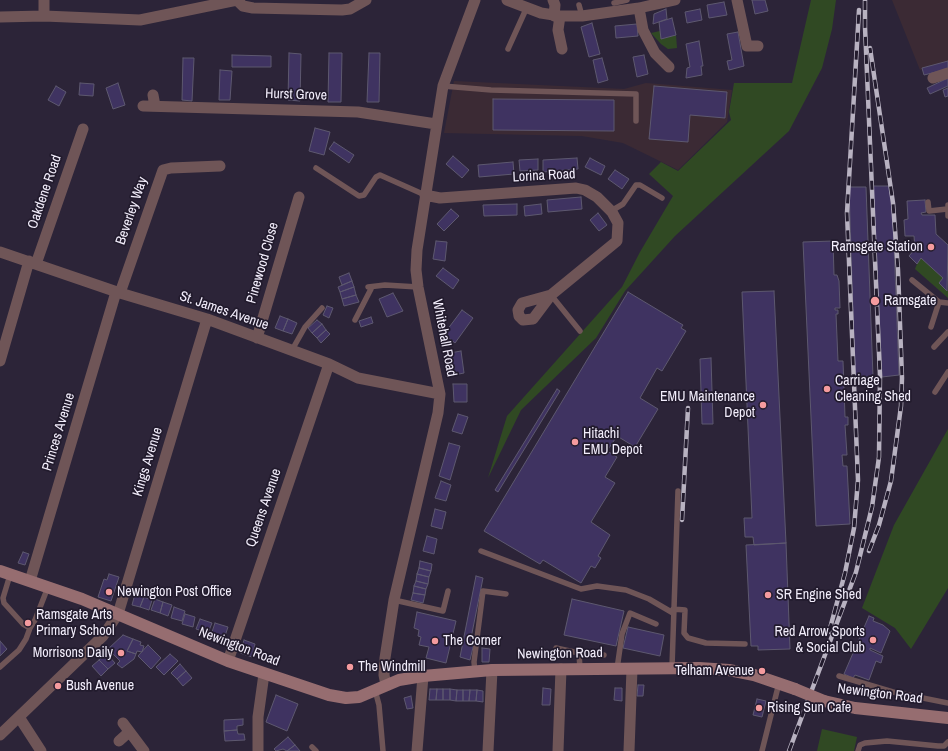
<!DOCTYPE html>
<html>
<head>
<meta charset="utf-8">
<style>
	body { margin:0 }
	canvas { display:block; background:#2c2438 }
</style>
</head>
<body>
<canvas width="948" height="751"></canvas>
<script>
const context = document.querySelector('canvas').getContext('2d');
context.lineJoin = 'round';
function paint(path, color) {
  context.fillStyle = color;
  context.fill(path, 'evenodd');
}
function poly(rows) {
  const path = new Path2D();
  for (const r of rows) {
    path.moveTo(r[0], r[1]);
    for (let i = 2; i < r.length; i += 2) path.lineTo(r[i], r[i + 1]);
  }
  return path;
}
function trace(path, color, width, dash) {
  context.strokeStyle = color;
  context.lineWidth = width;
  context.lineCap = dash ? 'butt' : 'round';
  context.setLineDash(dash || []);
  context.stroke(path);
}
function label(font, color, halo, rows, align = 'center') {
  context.font = font + ' "Archivo Narrow",sans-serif';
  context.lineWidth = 3.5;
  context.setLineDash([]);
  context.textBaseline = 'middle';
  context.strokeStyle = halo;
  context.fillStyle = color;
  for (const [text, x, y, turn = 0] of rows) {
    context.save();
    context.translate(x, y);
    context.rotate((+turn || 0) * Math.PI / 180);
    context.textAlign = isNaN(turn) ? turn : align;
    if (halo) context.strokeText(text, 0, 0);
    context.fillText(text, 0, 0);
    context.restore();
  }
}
paint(poly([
	[892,0,948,0,948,62,920,70],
	[454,81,624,89,646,83,732,90,727,122,678,170,623,143,582,136,444,133]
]), '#3b2a34');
paint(poly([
	[811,0,836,0,832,29,822,68,789,131,675,236,625,291,596,338,521,410,488,478,507,416,622,287,640,252,673,196,649,174,661,162,678,171,731,120,729,112,734,83,792,83],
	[660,31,662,39,676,35,677,48,668,49,661,44,651,33],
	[921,258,943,278,939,283,947,291,948,290,948,298,915,269,917,264],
	[948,429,948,588,911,649,895,628,862,608,894,525],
	[822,729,857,737,854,751,817,751]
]), '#304923');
const building = poly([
	[752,0,765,0,768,11,755,14,752,0],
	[724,2,727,15,709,18,707,5,724,2],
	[666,9,667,19,653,24,654,14,666,9],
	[700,9,702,20,687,23,685,12,700,9],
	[672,18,676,35,661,39,659,22,672,18],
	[592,23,600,54,589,57,581,27,592,23],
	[637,24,638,36,616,38,615,26,637,24],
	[738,32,744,66,729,70,727,61,732,60,727,34,738,32],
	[699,41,703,66,701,66,702,75,686,78,687,68,690,67,686,44,699,41],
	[289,53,301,54,300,101,288,100,289,53],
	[329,53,342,53,341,102,328,102,329,53],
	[369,53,380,53,379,102,367,102,369,53],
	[232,55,271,56,271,67,232,67,232,55],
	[644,55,648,74,637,77,633,57,644,55],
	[183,58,194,58,192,101,182,100,183,58],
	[602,58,608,80,598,83,593,60,602,58],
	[948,61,948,69,924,75,922,68,948,61],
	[220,70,232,71,230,100,219,100,220,70],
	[948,78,948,86,930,94,927,88,948,78],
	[80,83,94,84,93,96,79,95,80,83],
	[118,83,125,105,113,109,106,88,118,83],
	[56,86,66,92,59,106,48,100,56,86],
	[654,86,727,92,725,118,690,115,688,142,649,139,654,86],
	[948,88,948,96,945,97,943,90,948,88],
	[493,99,614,100,614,131,493,130,493,99],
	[315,128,330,132,324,155,309,151,315,128],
	[334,142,354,155,349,163,329,149,334,142],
	[453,156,469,170,462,178,446,164,453,156],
	[577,158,578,169,543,172,543,160,577,158],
	[590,158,605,166,601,175,585,167,590,158],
	[538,159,538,170,520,171,519,160,538,159],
	[513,162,514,174,479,177,478,165,513,162],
	[615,170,629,179,622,189,608,179,615,170],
	[873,186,890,186,893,218,899,375,882,377,873,186],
	[849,187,866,187,873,377,855,377,849,187],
	[581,197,582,209,548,212,547,200,581,197],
	[925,200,926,212,921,213,922,215,935,215,936,234,948,245,947,291,939,283,943,278,921,258,917,264,909,256,915,249,914,236,905,236,904,220,908,219,907,201,925,200],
	[517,204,517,215,484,216,483,205,517,204],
	[541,204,542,214,525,216,524,206,541,204],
	[451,209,459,216,444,231,437,224,451,209],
	[598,213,607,225,599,231,590,220,598,213],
	[436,241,447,242,445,261,433,259,436,241],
	[833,241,834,275,837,275,839,281,840,308,835,308,835,310,838,310,838,314,836,314,838,361,843,361,845,417,848,417,848,425,845,425,847,455,842,455,843,466,847,466,850,524,816,526,803,242,833,241],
	[443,268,459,280,453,289,436,276,443,268],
	[349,273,352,281,342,285,339,277,349,273],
	[352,281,354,287,340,292,338,287,352,281],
	[354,287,356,295,342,299,340,292,354,287],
	[774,291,786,543,754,545,753,537,745,537,744,518,752,518,742,292,774,291],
	[628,292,683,325,681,328,686,331,662,371,657,368,640,398,658,409,635,447,617,436,607,451,617,457,605,477,615,483,591,522,610,535,598,556,601,558,595,568,591,566,581,583,543,560,540,564,484,531,628,292],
	[393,293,403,311,387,317,379,299,393,293],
	[356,295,359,302,344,306,342,299,356,295],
	[327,306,333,308,329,318,323,315,327,306],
	[462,310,473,318,455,343,444,334,462,310],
	[280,316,288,319,283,331,275,328,280,316],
	[371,317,373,323,361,327,359,321,371,317],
	[288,319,297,323,292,334,283,331,288,319],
	[317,320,322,324,312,333,308,328,317,320],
	[322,324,326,330,317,338,312,333,322,324],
	[326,330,330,334,321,343,317,338,326,330],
	[461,351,464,373,454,375,450,353,461,351],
	[711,358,713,424,702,424,700,359,711,358],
	[453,384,467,384,467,402,454,402,453,384],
	[557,389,560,391,498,492,495,490,557,389],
	[458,414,468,417,462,434,452,431,458,414],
	[449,443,460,446,450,480,439,476,449,443],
	[441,481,451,485,446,501,435,498,441,481],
	[435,509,446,512,442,529,431,526,435,509],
	[427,536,437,539,434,554,423,551,427,536],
	[786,543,790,649,758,650,758,646,751,646,746,545,786,543],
	[23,552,29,554,25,565,18,563,23,552],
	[420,561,432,564,431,571,419,568,420,561],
	[419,568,431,571,429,577,417,574,419,568],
	[109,574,119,577,111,601,98,597,104,579,107,580,109,574],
	[417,574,429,577,428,584,416,581,417,574],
	[476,576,483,578,471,638,475,639,470,660,460,657,476,576],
	[416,581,428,584,426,589,414,586,416,581],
	[414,586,426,589,425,595,413,593,414,586],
	[413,593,425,595,423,603,411,600,413,593],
	[135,594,144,597,140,607,132,605,135,594],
	[144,597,152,600,149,610,140,607,144,597],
	[155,599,163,602,160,613,151,610,155,599],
	[572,599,624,611,616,646,564,635,572,599],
	[163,602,172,605,168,616,160,613,163,602],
	[174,607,185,611,182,621,171,618,174,607],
	[417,612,456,621,446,663,426,658,429,647,419,645,421,637,418,636,419,630,414,628,417,612],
	[185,614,195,617,193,627,182,624,185,614],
	[869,616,874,618,873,621,883,625,890,631,881,653,870,648,870,650,883,656,881,663,876,661,869,680,855,675,853,678,844,674,869,616],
	[200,619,212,623,208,633,196,629,200,619],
	[215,623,228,627,224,639,211,635,215,623],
	[628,627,664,635,660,656,623,648,628,627],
	[123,635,133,639,127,651,136,654,134,659,122,668,117,664,120,661,108,649,123,635],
	[133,639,141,642,140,645,144,646,142,652,137,651,136,654,127,651,133,639],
	[244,640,255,644,252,657,240,653,244,640],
	[0,641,7,649,0,656,0,641],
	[148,645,161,658,151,669,138,656,148,645],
	[482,648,490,649,489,662,482,662,482,648],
	[106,653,115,663,108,669,99,660,106,653],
	[170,654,178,661,164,675,156,667,170,654],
	[99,660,108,669,101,676,92,666,99,660],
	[180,664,186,671,177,679,171,673,180,664],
	[186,671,192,678,183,686,177,679,186,671],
	[638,685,644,685,643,696,637,696,638,685],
	[543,688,551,689,550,705,542,705,543,688],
	[615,688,622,688,622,701,614,700,615,688],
	[430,689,437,689,436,700,429,700,430,689],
	[437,689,443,689,443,700,436,700,437,689],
	[443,689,450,689,450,700,443,700,443,689],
	[450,689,457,690,456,701,450,700,450,689],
	[457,690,463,690,463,701,456,701,457,690],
	[463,690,470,690,469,701,463,701,463,690],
	[470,690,477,690,476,701,469,701,470,690],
	[477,690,483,691,483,702,476,701,477,690],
	[276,695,298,704,287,731,266,722,276,695],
	[411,696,413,708,407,709,404,698,411,696],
	[757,699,766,701,762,717,753,715,757,699],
	[243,719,243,725,237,726,237,730,224,731,224,720,243,719],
	[237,730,238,734,244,734,245,740,225,741,224,731,237,730],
	[288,737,295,745,287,751,283,749,276,751,274,749,288,737],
	[295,745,300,751,287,751,295,745]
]);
paint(building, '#3f3361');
trace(building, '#5d586f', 1);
trace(poly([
	[614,3,627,0],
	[579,5,582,16],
	[508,49,527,7],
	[443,86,491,90,636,94,636,121],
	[316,168,359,196,364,195,376,177,380,175,425,195],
	[928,202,929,211,947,209],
	[948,205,948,216],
	[611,211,623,204,636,185,640,185,662,198],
	[912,280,939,302,948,303],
	[368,287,385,285,418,287],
	[551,295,580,331],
	[355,320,372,287],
	[931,327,939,302],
	[934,347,948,332],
	[292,350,305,327,322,308],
	[935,392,948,372],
	[481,551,581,589,597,586,626,590,649,599,673,613],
	[10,575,3,598,4,603,23,624,30,628,35,620,48,587],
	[394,600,443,611,448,591],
	[673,609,685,610,684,633,688,638,706,643,745,644],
	[556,648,579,653,580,669],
	[579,653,604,655],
	[0,667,19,650,26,639,30,628],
	[672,667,678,491],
	[617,669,622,634,630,613,656,624],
	[475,671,474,662,483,591,506,594],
	[839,676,893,692,948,703],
	[375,690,379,705,383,751],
	[312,747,316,751],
	[762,751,779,683],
	[858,751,860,745,865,743,887,741,938,746,944,746,948,742]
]), '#6f5557', 5.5);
trace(poly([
	[237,0,243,6,253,8,342,10,350,9,366,0],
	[507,0,541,13,560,16,582,16,639,8,675,0],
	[553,0,555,5,554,16],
	[737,0,747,46,758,46],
	[639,8,643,30,655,53,669,67],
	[44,16,44,0],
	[560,16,558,30,562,49],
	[0,17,44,16,140,20,237,0],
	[933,78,948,73],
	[153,95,155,106],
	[143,106,358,112,436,124],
	[425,195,440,198,576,188,585,190,597,197,612,212,618,223,617,241,551,295,533,319,523,320,519,316,518,310,522,303,551,295],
	[0,252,120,293,207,319,329,364,358,378,440,394],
	[36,264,83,129],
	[120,293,163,170,171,168,220,166],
	[257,338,299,197],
	[0,361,29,261],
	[30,581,116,292],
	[228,661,329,364],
	[386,685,384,675,385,658,394,600,438,413,440,394,418,287,416,270,417,250,443,86,475,0],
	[19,717,41,751],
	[123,723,144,751],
	[0,735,103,636,118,614,207,319],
	[119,741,129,732],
	[258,751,258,717,264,674],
	[417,751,423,676],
	[488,751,492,670],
	[558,751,561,669],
	[629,751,632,669]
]), '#6f5557', 11);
trace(poly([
	[0,571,82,599,228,661,329,695,346,698,359,697,399,680,423,676,492,670,699,668,729,670,754,675,795,689],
	[824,701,855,708,948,718]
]), '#966d70', 12);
const rail = poly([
	[682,520,688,408],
	[869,551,879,525,891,481,901,406,902,378,898,270,893,203,870,48],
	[829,632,845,573,854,528,858,480,847,213,859,10],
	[789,751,856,572,872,507,879,457,880,376,865,27,865,0]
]);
trace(rail, '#b8b2c1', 4.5);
trace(rail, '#221b2d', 3, [9]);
trace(poly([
	[795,689,824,701]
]), '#966d70', 12);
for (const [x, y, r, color] of [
	[931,247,4,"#f59b9e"],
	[875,301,5,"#f59b9e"],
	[827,389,4,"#f59b9e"],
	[763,405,4,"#f59b9e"],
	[575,442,4,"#f59b9e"],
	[109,592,4,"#f59b9e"],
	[768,595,4,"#f59b9e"],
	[28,623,4,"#f59b9e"],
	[873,640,4,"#f59b9e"],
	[435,641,4,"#f59b9e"],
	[121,653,4,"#f59b9e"],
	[350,667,4,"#f59b9e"],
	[762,671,4,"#f59b9e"],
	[58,686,4,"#f59b9e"],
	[759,708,4,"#f59b9e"]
]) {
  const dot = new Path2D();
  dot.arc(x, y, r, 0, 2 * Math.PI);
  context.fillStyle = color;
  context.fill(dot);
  trace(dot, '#221b2d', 1.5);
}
label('14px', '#f2edfb', '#221b2d', [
	["Hurst Grove",296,95,2],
	["Lorina Road",544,176,-3],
	["Oakdene Road",45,192,-71],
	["Beverley Way",132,211,-71],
	["Pinewood Close",263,263,-74],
	["St. James Avenue",224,311,19],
	["Whitehall Road",444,338,79],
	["Princes Avenue",59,432,-73],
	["Kings Avenue",148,462,-73],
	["Queens Avenue",264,508,-71],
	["Newington Road",239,647,21],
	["Newington Road",560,654,-1],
	["Newington Road",880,694,7]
]);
label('14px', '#f2edfb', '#221b2d', [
	["Ramsgate Station",923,247,"right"],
	["Ramsgate",884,301],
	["Carriage",835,381],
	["Cleaning Shed",835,397],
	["EMU Maintenance",755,397,"right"],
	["Depot",755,413,"right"],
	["Hitachi",583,434],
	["EMU Depot",583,450],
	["Newington Post Office",117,592],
	["SR Engine Shed",776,595],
	["Ramsgate Arts",36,615],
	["Primary School",36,631],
	["Red Arrow Sports",865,632,"right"],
	["& Social Club",865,648,"right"],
	["The Corner",443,641],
	["Morrisons Daily",113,653,"right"],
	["The Windmill",358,667],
	["Telham Avenue",754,671,"right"],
	["Bush Avenue",66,686],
	["Rising Sun Cafe",767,708]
], 'left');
</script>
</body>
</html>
